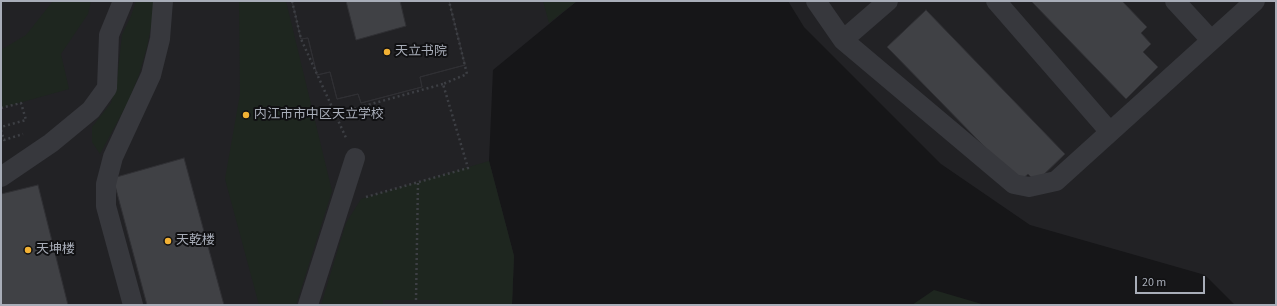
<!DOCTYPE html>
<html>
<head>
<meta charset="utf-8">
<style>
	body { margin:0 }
	#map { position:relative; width:1277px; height:306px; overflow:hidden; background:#161618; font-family:"Source Sans 3",sans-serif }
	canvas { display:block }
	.frame { position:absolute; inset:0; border:2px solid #a8adb8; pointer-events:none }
	.scale { position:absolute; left:1135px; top:276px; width:70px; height:18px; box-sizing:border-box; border:2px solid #a8adb8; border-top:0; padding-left:5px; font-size:12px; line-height:14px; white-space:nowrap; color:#a8adb8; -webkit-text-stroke:3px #111113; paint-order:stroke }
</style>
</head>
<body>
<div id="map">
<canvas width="1277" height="306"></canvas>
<div class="frame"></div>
<div class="scale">20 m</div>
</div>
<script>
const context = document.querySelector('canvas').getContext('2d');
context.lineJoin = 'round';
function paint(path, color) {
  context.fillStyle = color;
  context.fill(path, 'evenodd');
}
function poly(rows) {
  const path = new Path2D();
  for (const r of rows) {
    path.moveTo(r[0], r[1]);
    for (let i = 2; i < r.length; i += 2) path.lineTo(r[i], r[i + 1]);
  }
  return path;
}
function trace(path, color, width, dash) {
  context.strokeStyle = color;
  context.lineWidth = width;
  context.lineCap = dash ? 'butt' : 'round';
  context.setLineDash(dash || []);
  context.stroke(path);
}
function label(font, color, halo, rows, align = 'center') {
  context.font = font + ' "Source Sans 3","Noto Sans SC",sans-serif';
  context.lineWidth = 4;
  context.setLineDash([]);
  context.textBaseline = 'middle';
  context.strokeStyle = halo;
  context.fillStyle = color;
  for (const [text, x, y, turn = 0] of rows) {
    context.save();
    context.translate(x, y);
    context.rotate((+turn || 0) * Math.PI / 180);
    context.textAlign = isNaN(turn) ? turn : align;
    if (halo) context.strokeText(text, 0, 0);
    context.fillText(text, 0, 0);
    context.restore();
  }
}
paint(poly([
	[1,1,577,1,493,70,489,161,514,256,512,305,1,305],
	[788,1,1276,1,1276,305,1235,305,1205,275,1030,225,941,164,804,27]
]), '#222225');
paint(poly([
	[53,1,91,1,88,14,61,54,69,89,1,108,1,50,26,35],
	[136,1,154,1,153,17,147,47,139,75,128,102,100,154,92,142,92,127,111,103,117,79,122,35,131,16],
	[239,1,286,1,332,191,296,305,259,305,225,179,240,94],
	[543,1,577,1,549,23],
	[489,161,514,256,512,305,439,305,439,300,383,300,383,305,321,305,346,223,361,199],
	[934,290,985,305,912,305]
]), '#1e261f');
const building = poly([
	[292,1,346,1,356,40,406,26,400,1,449,1,465,65,420,77,422,87,361,103,358,94,337,99,330,72,317,75,308,38,301,39,292,1],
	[292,1,449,1,465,65,420,77,422,87,361,103,358,94,337,99,330,72,317,75,308,38,301,39,292,1],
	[1031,1,1122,1,1147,27,1141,33,1151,44,1143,52,1158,67,1126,99,1031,1],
	[926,10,1065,154,1036,182,1028,174,1019,182,887,47,926,10],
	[184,158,224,305,147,305,113,178,184,158],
	[38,185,68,305,1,305,1,194,38,185]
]);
paint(building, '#404145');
trace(building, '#303034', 1);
trace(poly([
	[292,1,301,39,347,140],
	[1,108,21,103,26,120,1,127],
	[335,114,443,84],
	[1,130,4,140,23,134],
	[366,197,468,168,443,84,467,74,449,1],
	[416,300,418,182]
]), '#3d3f44', 2.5, [2, 3]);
trace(poly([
	[816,1,843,40,1014,184,1029,187,1056,181,1255,1],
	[996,1,1110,132],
	[1175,1,1211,40],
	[843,40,888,1],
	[1,177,51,143,91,110,107,88,109,35,123,1],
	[133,305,106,206,106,184,113,157,151,75,160,39,163,1],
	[308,305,355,158]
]), '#37383d', 20);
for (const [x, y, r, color] of [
	[387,52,4,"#f2b134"],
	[246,115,4,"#f2b134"],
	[168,241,4,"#f2b134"],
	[28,250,4,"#f2b134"]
]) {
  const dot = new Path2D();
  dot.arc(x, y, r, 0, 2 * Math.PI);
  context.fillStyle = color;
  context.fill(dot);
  trace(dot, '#111113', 1.5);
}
label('13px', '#a8adb8', '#111113', [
	["天立书院",395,52],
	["内江市市中区天立学校",254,115],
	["天乾楼",176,241],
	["天坤楼",36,250]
], 'left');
</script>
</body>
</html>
